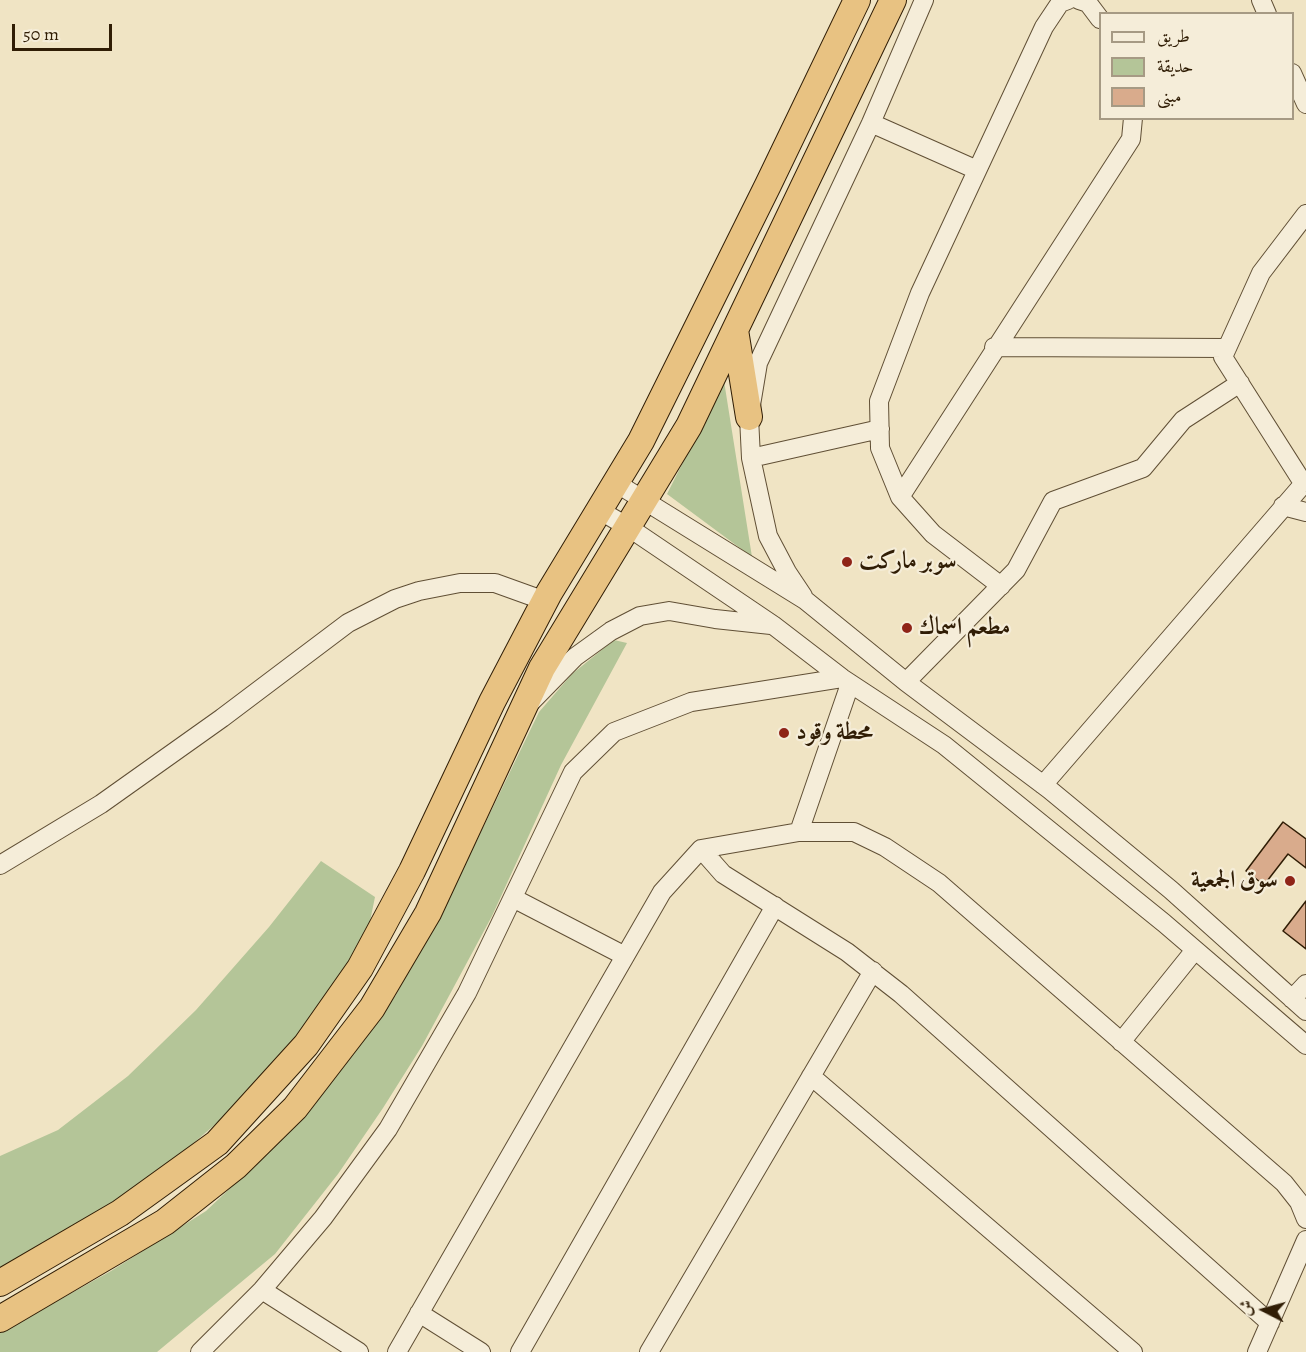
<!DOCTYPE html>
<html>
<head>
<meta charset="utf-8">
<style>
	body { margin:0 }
	#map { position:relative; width:1306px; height:1352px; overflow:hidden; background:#f0e4c4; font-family:Alegreya,Amiri,serif }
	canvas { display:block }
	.legend { position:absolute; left:1099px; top:12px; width:195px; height:108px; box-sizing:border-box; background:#f5edd9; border:2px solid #a69a84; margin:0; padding:8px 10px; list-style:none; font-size:18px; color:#301d05 }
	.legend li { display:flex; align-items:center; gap:12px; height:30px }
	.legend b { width:30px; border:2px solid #a69a84 }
	.north { position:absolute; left:1234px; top:1280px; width:60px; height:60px; -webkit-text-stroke:4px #f5edd9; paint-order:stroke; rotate:276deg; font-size:16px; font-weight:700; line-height:24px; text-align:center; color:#301d05 }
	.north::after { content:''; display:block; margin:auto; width:21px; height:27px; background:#301d05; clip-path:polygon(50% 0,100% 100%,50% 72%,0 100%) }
	.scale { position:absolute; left:12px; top:24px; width:100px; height:27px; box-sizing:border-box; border:3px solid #301d05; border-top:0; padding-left:8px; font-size:18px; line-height:21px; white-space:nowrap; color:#301d05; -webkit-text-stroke:4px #f5edd9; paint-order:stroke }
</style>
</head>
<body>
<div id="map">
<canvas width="1306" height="1352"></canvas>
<ul class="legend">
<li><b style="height:8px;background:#f5edd9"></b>طريق</li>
<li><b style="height:16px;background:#b4c598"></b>حديقة</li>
<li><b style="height:16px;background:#d9ab8c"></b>مبنى</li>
</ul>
<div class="north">ش</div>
<div class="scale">50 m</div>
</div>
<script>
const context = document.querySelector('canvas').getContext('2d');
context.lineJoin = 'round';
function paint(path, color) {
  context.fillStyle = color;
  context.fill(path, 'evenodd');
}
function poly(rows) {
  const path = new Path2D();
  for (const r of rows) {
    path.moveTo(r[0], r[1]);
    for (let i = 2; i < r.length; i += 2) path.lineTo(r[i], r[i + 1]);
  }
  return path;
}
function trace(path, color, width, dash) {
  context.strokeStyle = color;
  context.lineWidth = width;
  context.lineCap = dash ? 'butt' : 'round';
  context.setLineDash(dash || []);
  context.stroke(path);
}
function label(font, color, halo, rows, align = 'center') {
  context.font = font + ' Alegreya,Amiri,serif';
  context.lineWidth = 4.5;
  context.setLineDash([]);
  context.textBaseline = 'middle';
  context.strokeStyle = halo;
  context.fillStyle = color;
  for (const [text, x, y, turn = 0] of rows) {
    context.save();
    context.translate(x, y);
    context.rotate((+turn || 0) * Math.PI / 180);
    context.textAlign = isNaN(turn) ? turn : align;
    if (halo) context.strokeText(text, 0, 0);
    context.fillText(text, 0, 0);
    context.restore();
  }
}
paint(poly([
	[724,381,752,557,667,494],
	[614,640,627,643,561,765,492,916,422,1046,383,1108,338,1174,275,1254,157,1352,0,1352,0,1333,111,1271,206,1211,297,1125,396,995,478,838,539,712,572,674],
	[321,861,375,897,367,936,300,1035,233,1109,167,1166,99,1215,0,1270,0,1156,58,1130,128,1076,196,1010,269,927]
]), '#b4c598');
const building = poly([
	[1283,822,1306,839,1306,868,1288,854,1264,885,1246,871,1283,822],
	[1306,901,1306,949,1283,931,1306,901]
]);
paint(building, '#d9ab8c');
trace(building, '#301d05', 1.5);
const minor = poly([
	[1079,0,1088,3,1100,19],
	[1261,0,1267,14],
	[1292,73,1306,104],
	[871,123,977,170],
	[994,347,1227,348],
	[751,458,880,429],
	[616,483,805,600,906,682,1050,790,1171,890,1306,1011],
	[1303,483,1223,357,1261,273,1306,214],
	[900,497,1131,139,1133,118],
	[1283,506,1306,512],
	[599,510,628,527,773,625,842,678,944,745,1164,923,1306,1045],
	[1001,586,933,534,900,497,880,448,879,401,920,293,1044,27,1060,3,1068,0],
	[803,596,787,572,768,536,751,458,749,417,758,363,871,123,924,0],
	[906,682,1016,570,1053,501,1143,468,1183,420,1240,383],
	[531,702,575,657,611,631,640,616,669,611,715,619,771,625],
	[1043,785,1306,481],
	[799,832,850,684],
	[701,849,723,874,847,952,901,994,1270,1323],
	[0,865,101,804,222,718,348,623,395,599,419,591,460,583,495,583,545,601],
	[513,898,625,956],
	[1292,999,1306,984],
	[1121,1042,1195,950],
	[811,1076,1133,1352],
	[262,1290,359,1352],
	[419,1313,481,1352],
	[200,1352,262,1290,323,1218,388,1129,467,993,573,772,614,732,691,702,842,678],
	[397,1352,662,892,701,849,799,832,854,832,885,847,939,883,1284,1183,1299,1202,1306,1219],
	[520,1352,775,906],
	[649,1352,873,971],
	[1257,1352,1306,1240]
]);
const highway = poly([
	[735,330,749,417],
	[0,1283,120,1213,217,1143,306,1045,360,968,412,871,492,702,549,593,641,441,768,185,857,0],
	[0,1319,165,1222,236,1166,295,1108,372,1008,428,913,542,668,689,426,893,0]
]);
trace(minor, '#604f35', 20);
trace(highway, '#301d05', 28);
trace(minor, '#f5edd9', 18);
trace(highway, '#e8c282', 26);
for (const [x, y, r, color] of [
	[847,562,6,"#8f2418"],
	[907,628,6,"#8f2418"],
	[784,733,6,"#8f2418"],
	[1290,881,6,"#8f2418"]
]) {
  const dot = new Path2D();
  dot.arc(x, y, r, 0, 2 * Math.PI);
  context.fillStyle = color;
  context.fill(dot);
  trace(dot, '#f5edd9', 2);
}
label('bold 24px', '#301d05', '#f5edd9', [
	["سوبر ماركت",859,562],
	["مطعم اسماك",919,628],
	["محطة وقود",796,733],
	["سوق الجمعية",1278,881,"right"]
], 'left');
</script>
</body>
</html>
